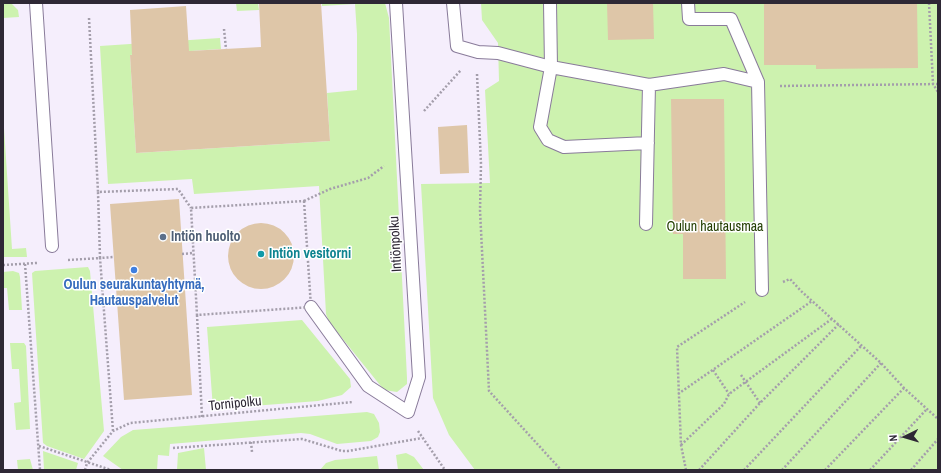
<!DOCTYPE html>
<html>
<head>
<meta charset="utf-8">
<style>
	body { margin:0 }
	#map { position:relative; width:941px; height:473px; overflow:hidden; background:#f5eefc; font-family:"Archivo Narrow",sans-serif }
	canvas { display:block }
	.frame { position:absolute; inset:0; border:4px solid #2e2835; pointer-events:none }
	.north { position:absolute; left:885px; top:417px; width:40px; height:40px; -webkit-text-stroke:3px #fff; paint-order:stroke; rotate:265deg; font-size:11px; font-weight:700; line-height:16px; text-align:center; color:#2e2835 }
	.north::after { content:''; display:block; margin:auto; width:14px; height:18px; background:#2e2835; clip-path:polygon(50% 0,100% 100%,50% 72%,0 100%) }
</style>
</head>
<body>
<div id="map">
<canvas width="941" height="473"></canvas>
<div class="frame"></div>
<div class="north">N</div>
</div>
<script>
const context = document.querySelector('canvas').getContext('2d');
context.lineJoin = 'round';
function paint(path, color) {
  context.fillStyle = color;
  context.fill(path, 'evenodd');
}
function poly(rows) {
  const path = new Path2D();
  for (const r of rows) {
    if (r.length === 3) {
      path.moveTo(r[0] + r[2], r[1]);
      path.arc(r[0], r[1], r[2], 0, 2 * Math.PI);
      continue;
    }
    path.moveTo(r[0], r[1]);
    for (let i = 2; i < r.length; i += 2) path.lineTo(r[i], r[i + 1]);
  }
  return path;
}
function trace(path, color, width, dash) {
  context.strokeStyle = color;
  context.lineWidth = width;
  context.lineCap = dash ? 'butt' : 'round';
  context.setLineDash(dash || []);
  context.stroke(path);
}
function label(font, color, halo, rows, align = 'center') {
  context.font = font + ' "Archivo Narrow",sans-serif';
  context.lineWidth = 3;
  context.setLineDash([]);
  context.textBaseline = 'middle';
  context.strokeStyle = halo;
  context.fillStyle = color;
  for (const [text, x, y, turn = 0] of rows) {
    context.save();
    context.translate(x, y);
    context.rotate((+turn || 0) * Math.PI / 180);
    context.textAlign = isNaN(turn) ? turn : align;
    if (halo) context.strokeText(text, 0, 0);
    context.fillText(text, 0, 0);
    context.restore();
  }
}
paint(poly([
	[11,3,18,10,19,17,3,18,3,4],
	[236,3,258,3,259,10,237,11],
	[322,3,385,3,389,18,407,378,407,384,397,392,384,390,329,322,326,314,319,186,194,194,192,179,108,184,100,46,220,38,221,49,130,55,136,153,330,141,327,93,357,90,357,34,355,4,322,6],
	[481,3,938,3,938,470,475,470,449,435,433,398,421,184,490,183,485,90,499,81,498,43,482,20],
	[3,113,12,249,26,248,27,257,3,257],
	[88,267,90,271,104,431,84,459,47,446,43,443,32,273,35,271],
	[13,271,19,273,20,277,22,310,9,310,7,288,3,288,3,272],
	[302,320,350,379,351,387,342,395,318,401,213,409,207,327],
	[10,343,24,343,26,346,30,429,16,430,14,403,21,402,19,369,12,369],
	[367,412,374,414,379,423,380,432,378,437,371,441,337,444,310,434,301,433,170,444,169,456,158,455,157,470,123,470,103,456,121,437,133,430],
	[204,448,206,470,177,470,178,453],
	[43,451,78,463,76,470,44,470],
	[406,453,414,457,424,470,398,470,396,455],
	[377,456,379,470,320,470,326,463,335,460],
	[30,459,33,470,18,470,17,460]
]), '#cdf2af');
paint(poly([
	[259,3,321,3,330,141,136,153,130,55,132,55,130,10,186,6,189,51,261,47],
	[607,3,653,3,654,39,608,40],
	[764,3,917,3,918,68,816,69,816,65,764,65],
	[671,99,724,99,726,279,683,279,683,234,673,234],
	[467,125,469,173,440,174,438,127],
	[179,199,192,395,124,400,110,204],
	[261,256,33]
]), '#dec6a8');
const lane = poly([
	[36,3,52,246],
	[453,3,457,46,478,52,498,53,551,67,649,85,724,74,758,82,762,290],
	[550,3,551,67,540,127,548,140,564,147,648,143],
	[688,3,689,19,731,19,758,82],
	[646,224,649,85],
	[311,307,368,386,408,412,419,377,396,3]
]);
trace(lane, '#897b9a', 14);
trace(poly([
	[929,3,933,84,938,92],
	[89,18,98,192],
	[224,29,226,49],
	[477,74,481,164,480,210,489,391,561,470],
	[780,86,938,84],
	[424,111,461,70],
	[304,201,311,307,197,315,191,208,304,201],
	[304,201,330,189,368,178,384,166],
	[182,254,193,253],
	[68,260,100,258,98,192,178,189,191,208],
	[25,264,40,470],
	[3,265,37,263],
	[783,282,790,279,801,291,881,363,904,388,938,419],
	[197,315,202,417],
	[713,370,729,394],
	[741,375,760,403],
	[678,394,812,301],
	[113,431,100,258,114,257],
	[418,431,445,470],
	[251,442,252,452],
	[681,445,724,404,729,394,833,318],
	[39,446,111,470],
	[173,448,302,439,342,451,348,451,422,438],
	[85,470,87,463,113,431,130,423,353,402],
	[686,470,681,445,677,347,745,302],
	[699,470,760,403,839,324],
	[744,470,861,346],
	[782,470,881,363],
	[825,470,904,388],
	[870,470,926,410],
	[911,470,938,439]
]), '#a49eab', 2.5, [2, 2]);
trace(lane, '#fff', 12);
for (const [x, y, r, color] of [
	[163,237,4,"#5c6f8a"],
	[261,254,4,"#0f9aa8"],
	[134,270,4,"#3f7fe0"]
]) {
  const dot = new Path2D();
  dot.arc(x, y, r, 0, 2 * Math.PI);
  context.fillStyle = color;
  context.fill(dot);
  trace(dot, '#fff', 1.5);
}
label('14px', '#243f03', '#fff', [
	["Oulun hautausmaa",715,227]
]);
label('bold 14px', '#4e5e75', '#fff', [
	["Intiön huolto",171,237]
], 'left');
label('14px', '#2e2835', '#fff', [
	["Intiönpolku",396,244,-93],
	["Tornipolku",235,404,-6]
]);
label('bold 14px', '#0d838f', '#fff', [
	["Intiön vesitorni",269,254]
], 'left');
label('bold 14px', '#366cbe', '#fff', [
	["Oulun seurakuntayhtymä,",134,285],
	["Hautauspalvelut",134,301]
]);
</script>
</body>
</html>
